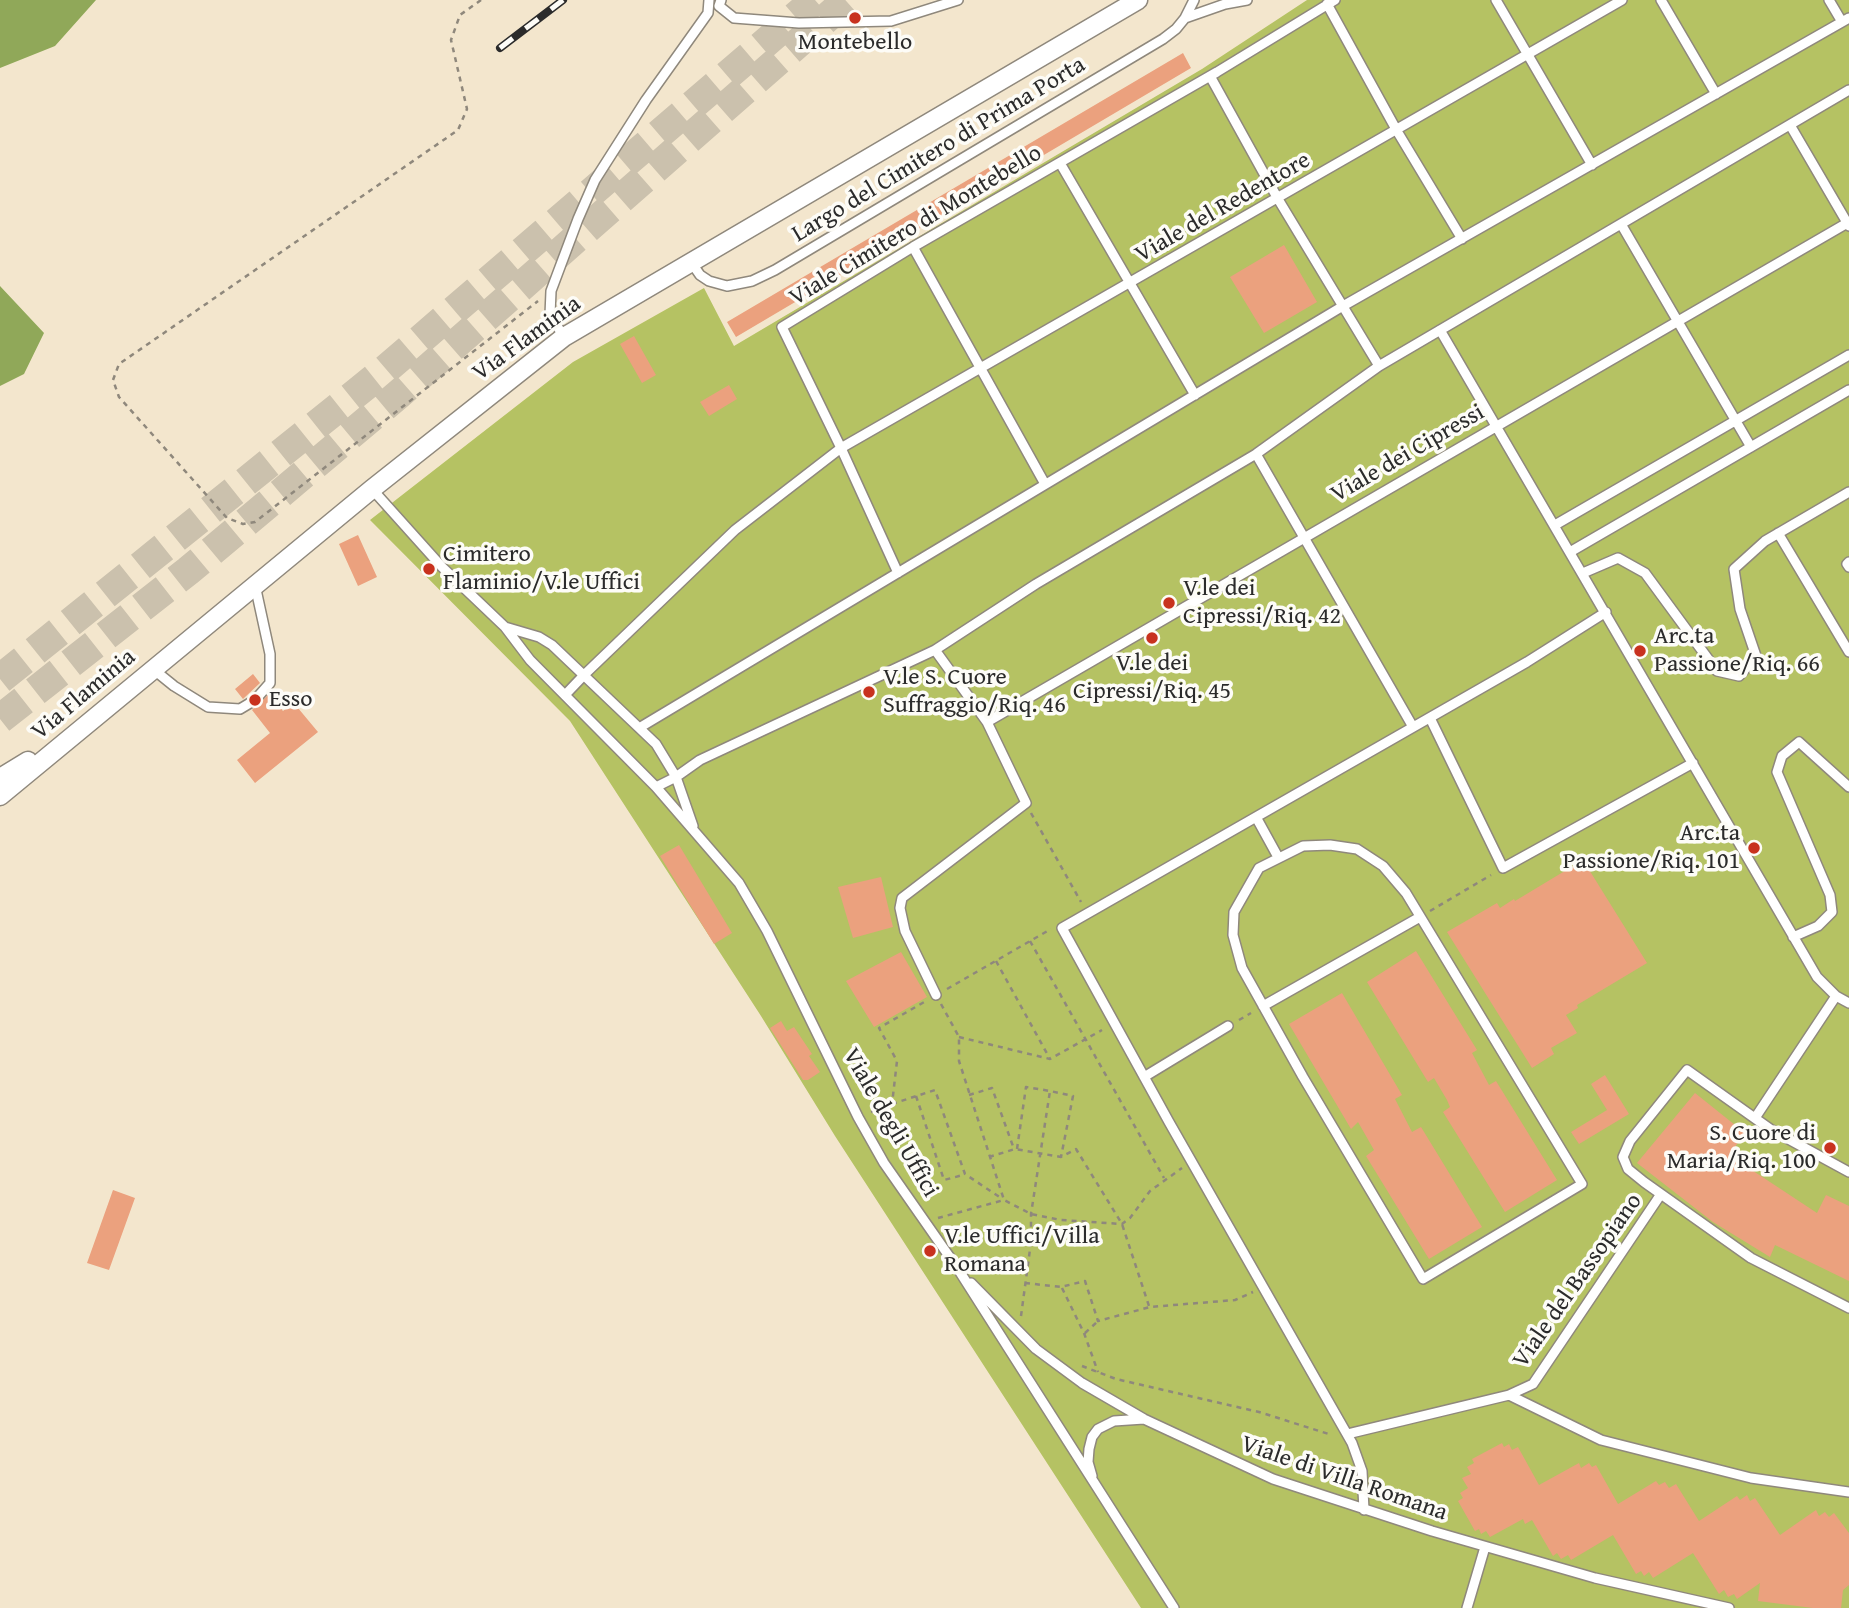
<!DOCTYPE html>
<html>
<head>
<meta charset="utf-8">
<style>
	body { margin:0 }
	canvas { display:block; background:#f3e6cd }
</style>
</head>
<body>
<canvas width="1849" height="1608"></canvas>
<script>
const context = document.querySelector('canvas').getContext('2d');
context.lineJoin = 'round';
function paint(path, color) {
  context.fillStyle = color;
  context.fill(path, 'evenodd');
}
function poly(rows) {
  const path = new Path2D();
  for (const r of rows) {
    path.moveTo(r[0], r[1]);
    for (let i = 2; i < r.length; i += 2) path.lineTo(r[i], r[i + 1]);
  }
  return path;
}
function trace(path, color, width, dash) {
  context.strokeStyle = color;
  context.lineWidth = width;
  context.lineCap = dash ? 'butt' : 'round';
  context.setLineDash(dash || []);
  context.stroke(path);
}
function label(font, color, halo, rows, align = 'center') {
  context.font = font + ' "Gentium Book Plus",serif';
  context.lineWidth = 7;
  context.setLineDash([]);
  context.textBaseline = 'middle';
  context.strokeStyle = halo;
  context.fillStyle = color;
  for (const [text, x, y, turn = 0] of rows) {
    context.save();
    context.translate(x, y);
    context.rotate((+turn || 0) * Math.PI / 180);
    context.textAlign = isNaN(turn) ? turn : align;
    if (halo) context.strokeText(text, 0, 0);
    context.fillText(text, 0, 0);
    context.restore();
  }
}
paint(poly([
	[1307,0,1849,0,1849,1608,1141,1608,835,1136,761,1016,570,721,370,520,573,362,704,288,734,346,1202,69]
]), '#b5c263');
paint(poly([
	[0,0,96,0,55,46,0,68],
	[0,286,44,333,24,374,0,386]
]), '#90a859');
paint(poly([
	[1183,53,1191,68,736,337,727,322],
	[1284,245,1317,302,1264,333,1230,277],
	[634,336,656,375,642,383,620,344],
	[729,385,737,399,709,416,700,402],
	[358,535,377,577,358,586,339,544],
	[253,674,260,683,243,699,235,689],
	[269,694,283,711,293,702,318,732,255,783,237,760,270,733,252,710],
	[679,845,732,933,714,944,660,856],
	[1583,860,1647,963,1577,1005,1578,1008,1566,1015,1577,1033,1551,1048,1554,1054,1532,1068,1447,932,1497,903,1500,908,1514,899,1515,901],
	[881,877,893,927,853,938,838,887],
	[1416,951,1477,1050,1472,1053,1489,1085,1496,1081,1557,1180,1505,1212,1443,1112,1450,1107,1447,1100,1434,1078,1428,1082,1367,982],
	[901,952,927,997,874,1027,846,981],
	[1342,993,1402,1095,1395,1099,1412,1132,1421,1127,1482,1227,1429,1259,1366,1156,1374,1150,1358,1122,1351,1129,1289,1024],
	[781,1021,787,1031,794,1027,812,1054,809,1056,820,1072,808,1080,803,1080,770,1028],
	[1605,1075,1629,1114,1579,1144,1571,1132,1607,1110,1591,1084],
	[1695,1093,1745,1133,1729,1155,1817,1213,1826,1195,1849,1206,1849,1281,1775,1245,1770,1257,1713,1222,1637,1163],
	[113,1190,135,1198,109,1270,87,1263],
	[1502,1443,1504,1447,1509,1444,1512,1450,1518,1447,1539,1485,1579,1463,1581,1468,1589,1463,1592,1467,1596,1465,1618,1504,1656,1481,1659,1485,1665,1482,1669,1488,1676,1484,1699,1521,1737,1496,1740,1500,1747,1495,1750,1501,1755,1498,1780,1535,1816,1510,1819,1516,1825,1512,1829,1517,1834,1513,1849,1533,1849,1585,1843,1590,1841,1608,1813,1608,1758,1601,1760,1583,1737,1599,1734,1594,1728,1597,1724,1590,1719,1594,1693,1553,1653,1578,1649,1572,1644,1576,1641,1571,1636,1574,1613,1535,1571,1560,1568,1555,1561,1559,1557,1553,1553,1556,1532,1520,1525,1524,1523,1519,1490,1537,1486,1531,1481,1534,1479,1529,1475,1531,1458,1501,1463,1498,1460,1493,1468,1488,1462,1478,1471,1474,1467,1467,1474,1463,1472,1459]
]), '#eba17e');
trace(poly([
	[0,679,385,370,815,0],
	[0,719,188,571,399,394,847,0]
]), '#cbc1ad', 30, [30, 15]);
const service = poly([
	[721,0,719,6,734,18,799,23,891,21,958,0],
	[1496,0,1592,165],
	[1661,0,1716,94],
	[1829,0,1842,22],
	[1327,4,1397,131,1462,239],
	[1185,18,1225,4,1247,0],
	[1210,76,1278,199,1379,366],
	[1790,125,1849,226],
	[1060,163,1195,395],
	[1621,224,1751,447],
	[913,247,1045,484],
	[691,262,700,275,709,281,727,286,752,281,775,270,1163,39,1176,29,1185,18,1194,0],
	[1440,330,1817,977,1836,996,1849,1003],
	[564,337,550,315,551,291,578,219,595,180,646,100,708,13,709,0],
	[1256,454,1413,727],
	[372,489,442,567,505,627,530,660,656,787,739,883,767,931,858,1117,884,1163,958,1269,1174,1608],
	[1555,525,1849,355],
	[1778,533,1849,652],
	[1570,552,1849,390],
	[1849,562,1847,564,1849,567],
	[898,573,841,448,1622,0],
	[1583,573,1618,558,1645,573,1717,671,1739,676,1756,656,1740,609,1734,569,1765,541,1849,492],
	[505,627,539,637,552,645,656,744,676,777,693,826],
	[935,650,987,722,1026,803,902,898,900,908,905,931,936,995],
	[153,669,174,686,208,707,240,709,255,700,270,683,270,654,255,585],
	[565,695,585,674,735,530,841,448,782,327,913,247,1217,72,1335,0],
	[1430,718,1503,868,1693,763],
	[987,722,1849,222],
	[639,728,1343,306,1849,18],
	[656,787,676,777,700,760,935,650,1036,584,1256,454,1379,366,1849,90],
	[1256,817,1278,857],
	[1330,845,1357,849,1383,866,1406,893,1582,1184,1423,1279,1303,1077,1242,968,1233,935,1234,912,1259,868,1303,846,1330,845],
	[1793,937,1818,926,1832,912,1830,895,1777,772,1782,756,1799,742,1849,787],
	[1263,1006,1420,917],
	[1144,1077,1228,1026],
	[1755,1118,1836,996],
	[1849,1172,1770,1129,1687,1070,1630,1141,1623,1157,1628,1169,1644,1182,1751,1258,1849,1308],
	[971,1283,1036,1349,1082,1383,1144,1419,1273,1479,1432,1531,1595,1578,1729,1608],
	[1509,1395,1601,1440,1751,1478,1849,1492],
	[1347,1434,1509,1395,1533,1384,1661,1194],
	[1092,1476,1088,1462,1089,1449,1092,1437,1098,1429,1114,1421,1144,1419],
	[1364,1510,1362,1471,1352,1443,1169,1122,1062,928,1527,662,1606,612],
	[1467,1608,1485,1547]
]);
const minor = poly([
	[0,778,28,761],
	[0,796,372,489,564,337,1138,0]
]);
trace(service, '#8f887c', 12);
trace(minor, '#8f887c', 21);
trace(poly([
	[481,0,460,15,451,40,467,109,458,130,119,364,113,380,119,397,227,518,243,524,255,522,538,301],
	[1031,813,1081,902],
	[1430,911,1491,875],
	[1030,941,1164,1178],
	[996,961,1050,1059],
	[947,989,1051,929],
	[941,1004,959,1037,959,1061,1004,1200],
	[1239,1020,1251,1013],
	[959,1037,1050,1059,1102,1030],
	[969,1095,992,1088,1014,1149],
	[916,1096,944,1180,963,1175],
	[892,1104,935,1090,965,1174,1001,1198],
	[871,1112,892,1104,897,1061,879,1028,926,1001],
	[1017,1149,1026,1087,1050,1091,1073,1096,1061,1157],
	[989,1157,1015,1149,1061,1157,1076,1149,1122,1224,1149,1306],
	[938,1218,1004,1200,1031,1214,1061,1220,1122,1224,1130,1218,1150,1191,1182,1168],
	[1025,1283,1061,1287,1085,1281,1098,1321,1150,1307,1235,1300,1253,1292],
	[1062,1288,1084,1333,1098,1372],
	[1021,1316,1031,1242,1031,1214,1050,1091],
	[1085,1333,1098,1321],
	[1082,1366,1116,1379,1259,1412,1332,1435]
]), '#8f887c', 2.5, [5, 5]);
trace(service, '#fff', 9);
trace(minor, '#fff', 18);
const rail = poly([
	[500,48,563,0]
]);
trace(rail, '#2b2b2b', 8);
trace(rail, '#fdfcf7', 5, [16]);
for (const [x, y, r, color] of [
	[855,18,7,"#c8321e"],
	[429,569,7,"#c8321e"],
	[1169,603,7,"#c8321e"],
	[1152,638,7,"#c8321e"],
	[1640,651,7,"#c8321e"],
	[869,692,7,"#c8321e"],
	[255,700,7,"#c8321e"],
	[1754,848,7,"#c8321e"],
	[1830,1148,7,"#c8321e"],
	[930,1251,7,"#c8321e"]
]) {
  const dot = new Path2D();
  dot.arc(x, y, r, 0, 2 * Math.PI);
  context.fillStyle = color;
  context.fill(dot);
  trace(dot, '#fdfcf7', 2.5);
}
label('24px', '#2b2b2b', '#fdfcf7', [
	["Montebello",855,43,"center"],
	["Cimitero",443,555],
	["Flaminio/V.le Uffici",443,583],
	["V.le dei",1183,589],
	["Cipressi/Riq. 42",1183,617],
	["Arc.ta",1654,637],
	["Passione/Riq. 66",1654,665],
	["V.le dei",1152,664,"center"],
	["Cipressi/Riq. 45",1152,692,"center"],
	["V.le S. Cuore",883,678],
	["Suffraggio/Riq. 46",883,706],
	["Esso",269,700],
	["Arc.ta",1740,834,"right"],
	["Passione/Riq. 101",1740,862,"right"],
	["S. Cuore di",1816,1134,"right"],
	["Maria/Riq. 100",1816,1162,"right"],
	["V.le Uffici/Villa",944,1237],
	["Romana",944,1265]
], 'left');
label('24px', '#2b2b2b', '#fdfcf7', [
	["Largo del Cimitero di Prima Porta",939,150,-31],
	["Viale del Redentore",1223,208,-30],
	["Viale Cimitero di Montebello",916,226,-31],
	["Via Flaminia",527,339,-36],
	["Viale dei Cipressi",1408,454,-30],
	["Via Flaminia",84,695,-40],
	["Viale degli Uffici",890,1123,60],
	["Viale del Bassopiano",1578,1281,-55],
	["Viale di Villa Romana",1344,1479,19]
]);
</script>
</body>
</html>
